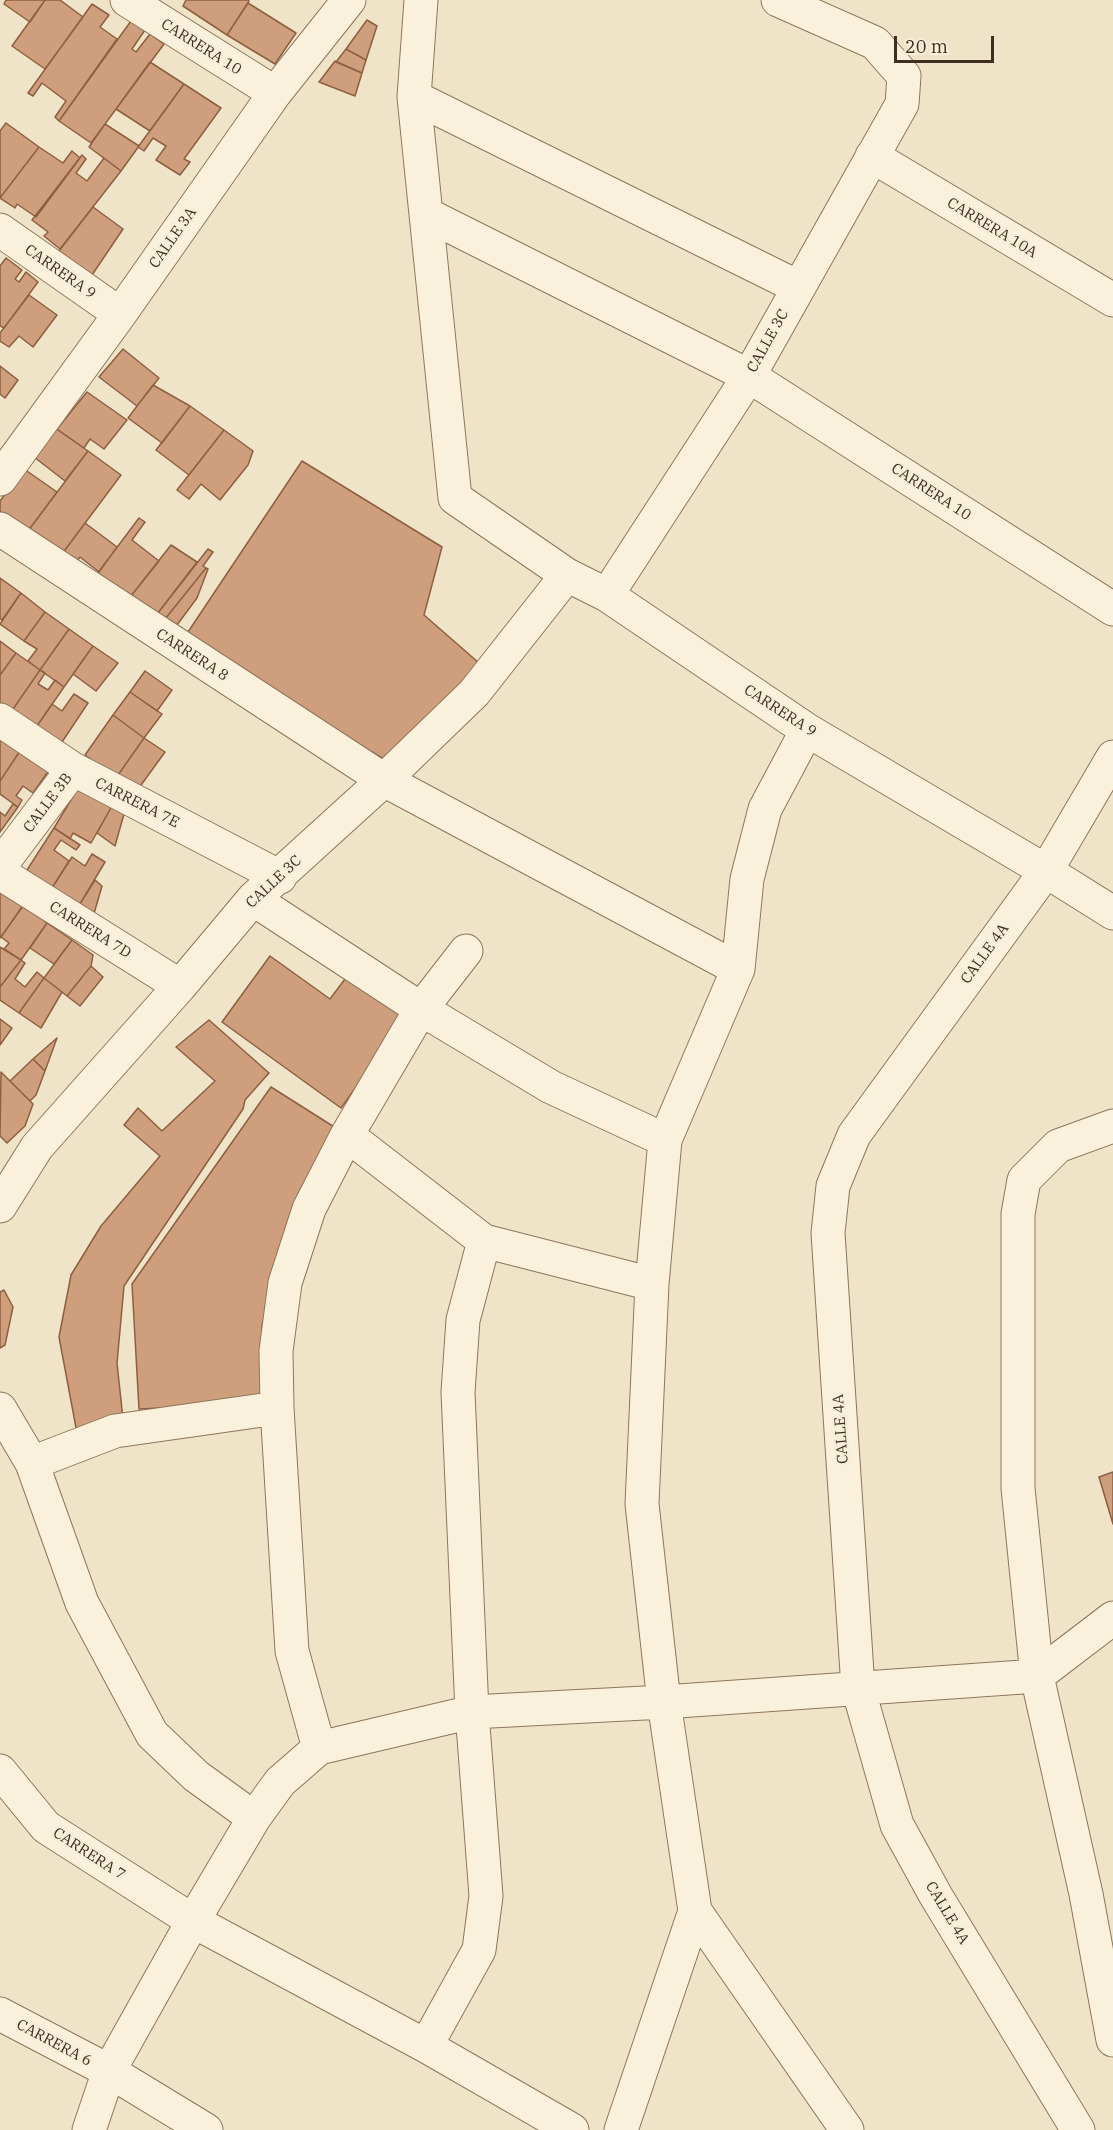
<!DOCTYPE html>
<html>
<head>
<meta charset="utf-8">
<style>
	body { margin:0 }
	#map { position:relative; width:1113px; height:2130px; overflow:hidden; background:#f0e4c8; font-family:"IBM Plex Serif",serif }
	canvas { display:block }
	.scale { position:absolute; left:894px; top:36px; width:100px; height:27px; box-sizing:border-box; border:3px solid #3d2e20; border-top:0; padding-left:8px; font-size:18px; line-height:21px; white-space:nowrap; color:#3d2e20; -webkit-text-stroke:4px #f7eed8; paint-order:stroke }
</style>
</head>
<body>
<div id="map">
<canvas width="1113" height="2130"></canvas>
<div class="scale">20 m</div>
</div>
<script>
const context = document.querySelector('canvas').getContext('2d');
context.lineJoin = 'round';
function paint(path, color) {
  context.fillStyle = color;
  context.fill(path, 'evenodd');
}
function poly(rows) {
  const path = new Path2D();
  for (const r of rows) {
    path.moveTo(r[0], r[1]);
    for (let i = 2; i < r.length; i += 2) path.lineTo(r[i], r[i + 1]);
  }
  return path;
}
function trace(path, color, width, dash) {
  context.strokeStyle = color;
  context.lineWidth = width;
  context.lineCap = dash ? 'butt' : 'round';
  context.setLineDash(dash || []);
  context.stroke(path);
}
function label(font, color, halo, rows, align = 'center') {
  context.font = font + ' "IBM Plex Serif",serif';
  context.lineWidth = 5;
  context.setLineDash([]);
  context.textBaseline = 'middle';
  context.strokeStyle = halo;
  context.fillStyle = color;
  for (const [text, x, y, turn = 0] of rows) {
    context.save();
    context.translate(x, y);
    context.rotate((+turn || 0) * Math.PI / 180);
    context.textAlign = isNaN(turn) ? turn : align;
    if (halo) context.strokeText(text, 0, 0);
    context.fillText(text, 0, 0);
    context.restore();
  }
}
const building = poly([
	[6,0,45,0,30,22,4,4,6,0],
	[45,0,60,0,83,17,45,69,12,46,45,0],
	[186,0,248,0,249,1,227,35,183,6,186,0],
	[248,3,296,33,275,64,227,35,248,3],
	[92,4,109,15,100,27,117,39,59,121,55,117,66,101,42,83,33,96,28,93,92,4],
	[367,20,377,26,366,60,346,49,367,20],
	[131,21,145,30,132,49,136,52,150,34,164,44,91,143,59,121,131,21],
	[346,49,366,60,362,73,336,62,346,49],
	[335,61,362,73,355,96,319,82,335,61],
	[150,62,184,84,150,131,116,109,150,62],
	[184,84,221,108,184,159,190,162,180,175,156,160,166,146,153,138,144,151,138,147,184,84],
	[6,123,39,147,0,198,0,131,6,123],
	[105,124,139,146,121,171,89,147,105,124],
	[39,147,63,163,72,151,80,158,36,217,17,204,15,208,0,198,39,147],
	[82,155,86,159,76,173,87,181,104,158,121,171,60,249,44,236,48,232,32,220,82,155],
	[93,207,123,229,92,275,59,251,93,207],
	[6,258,22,270,15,279,19,282,26,272,38,282,4,328,0,326,0,266,6,258],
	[29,295,57,315,33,347,19,336,9,347,0,341,0,333,29,295],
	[123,349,159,378,137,406,99,377,123,349],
	[0,366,18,380,5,398,0,394,0,366],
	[153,385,190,406,162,443,128,418,153,385],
	[87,392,127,420,104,449,90,439,84,448,57,429,87,392],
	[190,406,224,430,189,475,156,450,190,406],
	[55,428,88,451,65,481,34,457,55,428],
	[224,430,253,451,248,465,220,500,201,484,189,499,177,490,224,430],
	[88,451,121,475,62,554,28,531,88,451],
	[302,461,442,547,424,615,479,663,394,765,182,641,302,461],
	[24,469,57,492,28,531,0,511,0,501,24,469],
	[139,518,145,522,132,540,159,561,127,601,94,578,139,518],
	[85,523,117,547,99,572,80,557,75,564,62,554,85,523],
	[171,545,197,562,154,618,127,601,171,545],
	[208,549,213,552,203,566,206,568,161,624,154,618,208,549],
	[206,568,208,569,197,598,171,633,161,624,206,568],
	[0,578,21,593,2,620,0,619,0,578],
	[21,593,45,612,24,641,0,624,21,593],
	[45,612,69,629,40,670,28,661,37,649,24,641,45,612],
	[69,629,93,646,64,687,40,670,69,629],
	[0,641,16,653,0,675,0,641],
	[93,646,118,663,96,691,73,674,93,646],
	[16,653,40,670,11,712,0,704,0,675,16,653],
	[40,670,45,673,38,684,48,690,55,680,64,687,35,729,11,712,40,670],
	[145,671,172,690,157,711,130,692,145,671],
	[130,692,162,714,144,738,113,715,130,692],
	[74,694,88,703,60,745,35,729,52,704,62,711,74,694],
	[113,715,144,738,116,778,85,755,113,715],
	[0,732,22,748,0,781,0,732],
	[144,738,165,752,136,792,116,778,144,738],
	[22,748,50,769,33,793,23,786,16,796,22,800,18,807,0,794,0,781,22,748],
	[80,785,112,806,91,843,73,833,70,839,54,828,80,785],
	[13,804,18,807,0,832,0,812,5,816,13,804],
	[112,806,124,814,115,846,97,833,112,806],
	[54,828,80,845,76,850,61,840,54,850,69,861,52,888,27,870,54,828],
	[92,854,105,862,80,904,52,888,72,857,85,866,92,854],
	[95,880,102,886,93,917,80,904,95,880],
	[0,884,26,902,0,938,0,884],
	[24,904,47,923,21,960,4,949,9,943,1,937,24,904],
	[47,923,72,940,54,964,30,948,47,923],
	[72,940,93,955,91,966,67,996,44,978,72,940],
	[0,947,21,960,0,987,0,947],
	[270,956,330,999,351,971,410,1013,341,1108,222,1022,270,956],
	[21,960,25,963,15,979,25,987,37,972,44,978,19,1013,0,1000,0,987,21,960],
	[91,966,103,977,80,1006,67,996,91,966],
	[44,978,62,992,41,1028,19,1013,44,978],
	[0,1019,12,1028,0,1045,0,1019],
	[209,1020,269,1073,245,1100,243,1109,124,1286,117,1363,123,1419,77,1433,59,1337,71,1275,101,1226,160,1156,124,1125,138,1108,162,1131,215,1081,176,1047,209,1020],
	[57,1038,45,1071,33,1059,57,1038],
	[33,1059,45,1071,36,1095,30,1101,10,1081,33,1059],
	[1,1072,33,1104,25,1126,7,1143,0,1136,1,1072],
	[271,1087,339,1130,287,1226,262,1326,267,1403,139,1409,132,1284,271,1087],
	[4,1290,13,1307,5,1345,0,1348,0,1292,4,1290],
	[1113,1472,1113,1524,1099,1477,1113,1472]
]);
paint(building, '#cf9f7d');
trace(building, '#8d5f41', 1.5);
const minor = poly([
	[127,0,275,93],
	[421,0,414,97,455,498,567,575,607,595,807,730,1046,871,1113,913],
	[414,97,798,287],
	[872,156,1113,300],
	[426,214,749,376,1113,609],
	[0,230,120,314],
	[0,479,120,314,275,93,349,0],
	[0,529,384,780,738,969],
	[607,595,749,376,902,104,904,76,875,43,778,0],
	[0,720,73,769,280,877],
	[807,730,765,809,747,879,738,969,665,1140,652,1284,642,1504,664,1702,695,1911,847,2130],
	[0,866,73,769],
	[0,873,180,986],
	[253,899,421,1009,551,1087,665,1140],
	[1113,1126,1058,1146,1024,1180,1018,1214,1018,1488,1037,1676,1086,1894,1113,2040],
	[347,1135,484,1241,652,1284],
	[0,1206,37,1147,180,986,253,899,384,780,474,693,567,575],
	[0,1409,32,1463,82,1603,152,1734,196,1776,254,1818],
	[32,1463,115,1431,277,1408],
	[319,1748,292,1651,277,1408,276,1351,285,1283,309,1209,347,1135,421,1009,466,951],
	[0,1771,46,1827,193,1921,426,2046,572,2130],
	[0,2014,109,2071,206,2130],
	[426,2046,479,1950,486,1896,472,1712,458,1392,463,1320,484,1241],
	[89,2130,109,2071,193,1921,254,1818,280,1782,319,1748,472,1712,664,1702,1037,1676,1113,1618],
	[621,2130,695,1911],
	[1078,2130,936,1896,897,1825,858,1688,828,1233,833,1186,854,1135,1046,871,1113,757]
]);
trace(minor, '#8d765c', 35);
trace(minor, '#faf1dc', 33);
label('15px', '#3d2e20', '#f7eed8', [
	["CARRERA 10",201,47,32],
	["CARRERA 10A",992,228,31],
	["CALLE 3A",173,238,-55],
	["CARRERA 9",60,272,35],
	["CALLE 3C",768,341,-61],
	["CARRERA 10",931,492,33],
	["CARRERA 8",192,655,33],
	["CARRERA 9",780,711,33],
	["CALLE 3B",48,803,-53],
	["CARRERA 7E",137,803,27],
	["CALLE 3C",274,882,-43],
	["CARRERA 7D",90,930,32],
	["CALLE 4A",985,954,-54],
	["CALLE 4A",841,1429,-94],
	["CARRERA 7",89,1854,33],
	["CALLE 4A",947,1913,59],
	["CARRERA 6",54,2043,28]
]);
</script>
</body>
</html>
